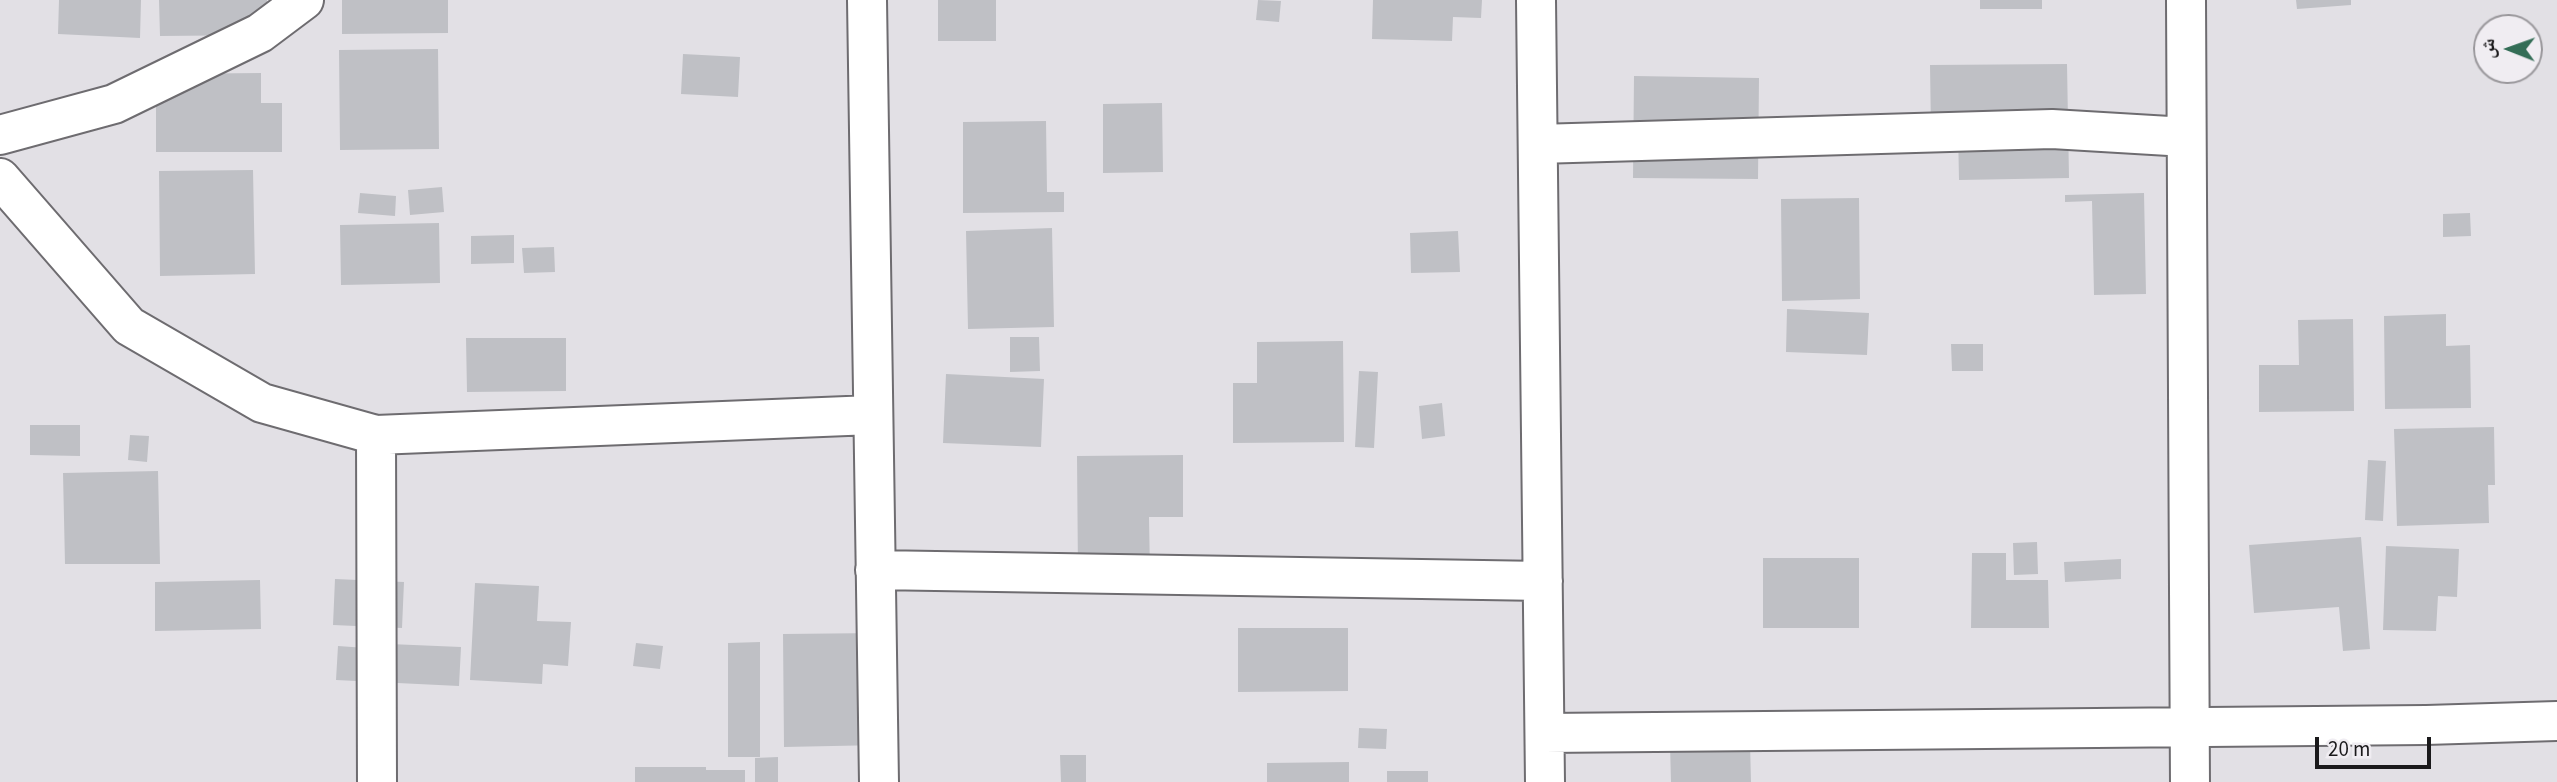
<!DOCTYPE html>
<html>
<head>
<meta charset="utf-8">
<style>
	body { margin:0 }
	#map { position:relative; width:2557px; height:782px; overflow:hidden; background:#e2e0e5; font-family:"Source Sans 3","Noto Naskh Arabic",sans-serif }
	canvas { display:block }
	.north { position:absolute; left:2473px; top:14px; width:70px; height:70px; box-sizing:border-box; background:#f0edf2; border:2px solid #9a989c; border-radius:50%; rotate:271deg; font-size:19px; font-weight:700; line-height:28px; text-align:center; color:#1a191b }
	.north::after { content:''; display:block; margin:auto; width:24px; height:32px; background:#336d56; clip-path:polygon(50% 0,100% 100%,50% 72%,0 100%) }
	.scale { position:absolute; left:2315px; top:737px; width:116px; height:32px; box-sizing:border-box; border:4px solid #1a191b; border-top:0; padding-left:9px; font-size:21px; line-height:24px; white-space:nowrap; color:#1a191b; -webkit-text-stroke:5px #f0edf2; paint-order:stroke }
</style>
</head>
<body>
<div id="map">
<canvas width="2557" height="782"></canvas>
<div class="north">ش</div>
<div class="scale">20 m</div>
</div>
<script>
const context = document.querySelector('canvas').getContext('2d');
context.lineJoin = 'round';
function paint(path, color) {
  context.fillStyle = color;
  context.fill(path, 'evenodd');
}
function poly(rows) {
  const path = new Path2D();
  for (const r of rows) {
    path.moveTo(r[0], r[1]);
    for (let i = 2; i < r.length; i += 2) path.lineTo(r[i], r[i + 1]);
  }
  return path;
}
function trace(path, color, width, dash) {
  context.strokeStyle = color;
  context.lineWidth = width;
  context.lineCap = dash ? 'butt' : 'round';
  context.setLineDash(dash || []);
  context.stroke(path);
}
paint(poly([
	[59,0,141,0,140,38,58,34],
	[159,0,267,0,268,35,160,36],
	[342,0,448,0,448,33,342,34],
	[938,0,996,0,996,41,938,41],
	[1258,0,1281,1,1279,22,1256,20],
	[1373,0,1482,0,1481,18,1453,17,1452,41,1372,39],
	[1980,0,2042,0,2042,9,1980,9],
	[2296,0,2351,0,2351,5,2297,9],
	[438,49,439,149,340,150,339,50],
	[683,54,740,57,738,97,681,94],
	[2067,64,2069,178,1959,180,1958,130,1931,130,1930,65],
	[261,73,261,103,282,103,282,152,156,152,156,98,159,74],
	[1634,76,1759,78,1758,179,1633,178],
	[1162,103,1163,172,1103,173,1103,104],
	[1046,121,1047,192,1064,192,1064,212,963,213,963,122],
	[253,170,255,274,160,276,159,171],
	[442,187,444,212,410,215,408,190],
	[360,193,396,196,395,216,358,213],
	[2144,193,2146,294,2094,295,2092,201,2065,202,2065,195],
	[1859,198,1860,299,1782,301,1781,199],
	[2470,213,2471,236,2443,237,2443,214],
	[439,223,440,283,341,285,340,225],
	[1052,228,1054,327,968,329,966,231],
	[1458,231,1460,272,1411,273,1410,233],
	[514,235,514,263,471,264,471,236],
	[554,247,555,272,524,273,522,248],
	[1787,309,1869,313,1867,355,1786,352],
	[2446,314,2446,346,2470,345,2471,408,2385,409,2384,316],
	[2353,319,2354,411,2259,412,2259,365,2299,365,2298,320],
	[1010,337,1039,337,1040,371,1010,372],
	[466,338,566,338,566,391,467,392],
	[1343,341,1344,442,1233,443,1233,383,1257,383,1257,342],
	[1951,344,1983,344,1983,371,1952,371],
	[1359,371,1378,372,1374,448,1355,447],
	[946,374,1044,379,1041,447,943,443],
	[1442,403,1445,436,1422,439,1419,406],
	[30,425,80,425,80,456,30,455],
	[2494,427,2495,485,2488,485,2489,523,2397,526,2394,429],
	[130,435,149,436,147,462,128,460],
	[1183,455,1183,517,1149,517,1150,574,1078,575,1077,456],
	[2368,460,2386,461,2383,521,2365,520],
	[158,471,160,564,65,564,63,473],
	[2361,537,2370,649,2343,651,2339,607,2254,613,2249,545],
	[2037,542,2038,574,2014,575,2013,543],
	[2386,546,2459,549,2457,597,2438,596,2436,631,2383,630],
	[1972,553,2006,553,2006,580,2048,580,2049,628,1971,628],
	[1763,558,1859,558,1859,628,1763,628],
	[2121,559,2121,579,2065,582,2064,562],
	[335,579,404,582,402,628,333,625],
	[260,580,261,629,155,631,155,582],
	[475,583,539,586,537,621,571,622,568,666,543,664,542,684,470,680],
	[1238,628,1348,628,1348,691,1238,692],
	[879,633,881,745,784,747,783,634],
	[760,642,760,757,728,757,728,643],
	[366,643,461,647,459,686,336,680,338,646,366,648],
	[636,643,663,646,660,669,633,666],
	[1359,728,1387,729,1386,749,1358,748],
	[1750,743,1751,782,1671,782,1670,744],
	[1060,755,1086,755,1086,782,1061,782],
	[778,757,778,782,755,782,755,758],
	[1349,762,1349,782,1267,782,1267,763],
	[635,767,706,767,706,770,745,770,745,782,635,782],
	[1387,771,1428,771,1428,782,1387,782]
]), '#bfc0c5');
const street = poly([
	[867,0,879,782],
	[1536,0,1545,782],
	[2186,0,2190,782],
	[0,135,114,104,260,33,304,0],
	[1538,144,2052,129,2186,137],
	[0,178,129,326,262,403,376,435,872,415],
	[376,435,377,782],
	[875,570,1543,581],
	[1545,733,2426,725,2557,721]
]);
trace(street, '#6e6c70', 42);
trace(street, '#fff', 38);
</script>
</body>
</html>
